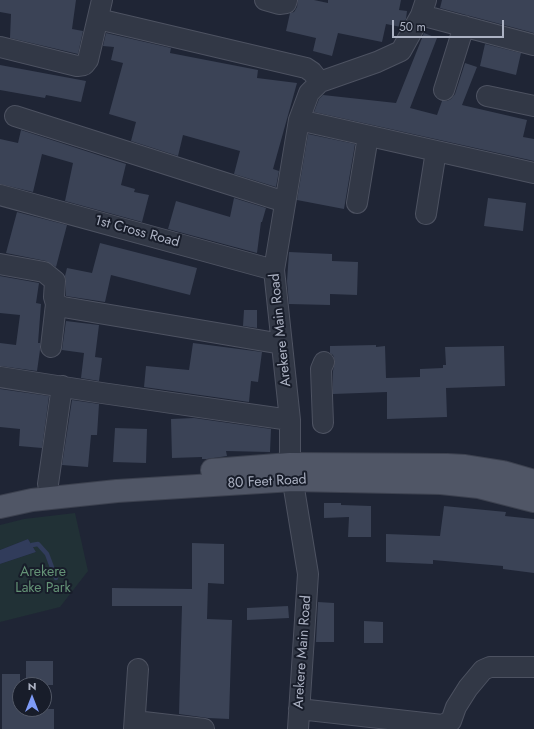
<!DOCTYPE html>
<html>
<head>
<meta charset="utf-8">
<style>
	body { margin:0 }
	#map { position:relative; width:534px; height:729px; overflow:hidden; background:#1f2535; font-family:Jost,sans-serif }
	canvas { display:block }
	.north { position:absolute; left:12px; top:677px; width:40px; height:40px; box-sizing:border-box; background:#181d2a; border:1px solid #535967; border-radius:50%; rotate:0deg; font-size:11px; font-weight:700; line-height:16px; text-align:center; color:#acb2c3 }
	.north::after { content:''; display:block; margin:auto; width:14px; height:18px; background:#7e9bf7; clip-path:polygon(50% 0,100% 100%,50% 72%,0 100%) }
	.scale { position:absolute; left:392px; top:20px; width:112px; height:18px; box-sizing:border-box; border:2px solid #acb2c3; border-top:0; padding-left:5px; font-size:12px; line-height:14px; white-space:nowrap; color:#acb2c3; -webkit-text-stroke:3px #181d2a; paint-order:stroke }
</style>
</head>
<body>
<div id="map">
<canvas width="534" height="729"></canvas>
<div class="north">N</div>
<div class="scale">50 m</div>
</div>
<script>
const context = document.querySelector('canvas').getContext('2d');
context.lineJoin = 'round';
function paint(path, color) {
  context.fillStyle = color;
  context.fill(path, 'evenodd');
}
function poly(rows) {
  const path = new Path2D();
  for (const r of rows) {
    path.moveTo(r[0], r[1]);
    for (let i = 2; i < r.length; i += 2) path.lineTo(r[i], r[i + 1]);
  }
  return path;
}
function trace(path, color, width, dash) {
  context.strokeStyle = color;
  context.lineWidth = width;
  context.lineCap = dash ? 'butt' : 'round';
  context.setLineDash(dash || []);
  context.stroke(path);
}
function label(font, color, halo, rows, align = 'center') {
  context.font = font + ' Jost,sans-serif';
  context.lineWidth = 4;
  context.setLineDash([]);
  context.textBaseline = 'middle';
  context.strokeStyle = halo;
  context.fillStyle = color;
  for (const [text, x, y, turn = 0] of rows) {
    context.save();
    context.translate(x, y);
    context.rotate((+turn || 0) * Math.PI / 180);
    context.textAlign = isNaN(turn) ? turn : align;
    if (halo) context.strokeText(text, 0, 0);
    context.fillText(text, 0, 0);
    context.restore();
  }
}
paint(poly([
	[75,513,88,571,60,607,0,622,0,564,36,552,28,539,0,550,0,525,24,519]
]), '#213136');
paint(poly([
	[28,539,36,552,0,564,0,550]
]), '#313c5b');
trace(poly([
	[32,545,38,544,47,554,56,578]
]), '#313c5b', 4.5);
paint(poly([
	[0,0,76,0,72,29,83,31,78,54,10,38,11,14,0,12],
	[298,0,314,0,328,3,328,0,401,0,399,10,407,11,406,19,401,27,386,24,382,42,338,33,332,56,313,51,316,38,286,31,290,13,294,12,297,7],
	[442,0,534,0,534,33,440,8],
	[106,33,171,48,170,53,258,70,257,78,297,83,273,169,279,171,276,187,234,174,240,151,183,135,178,156,131,141,136,122,109,114,123,63,111,60,114,47,103,46],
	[424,33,437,38,410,108,437,115,442,101,447,101,451,99,455,94,465,63,477,67,462,105,527,120,523,137,534,139,534,161,314,112,319,99,323,95,396,103],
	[485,44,521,53,516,75,480,66],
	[0,65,86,81,81,102,46,95,45,98,0,90],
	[21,130,126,164,121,185,135,189,134,192,149,195,142,222,65,201,73,163,42,154,33,192,0,184,0,139,18,143],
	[308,134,355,144,344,209,297,200],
	[234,198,266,208,262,222,261,222,257,253,168,229,176,201,230,217],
	[488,198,526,203,523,231,484,226],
	[17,212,67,225,56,267,46,261,6,253],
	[100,243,197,268,190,295,111,275,105,302,66,296,66,282,65,276,67,268,92,273],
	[289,252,332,254,332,261,358,262,357,295,330,294,330,305,289,304,287,281],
	[0,276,39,283,36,303,41,304,38,343,40,343,40,350,37,371,0,366,0,343,16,345,20,315,0,313],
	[244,310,257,310,257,328,243,326],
	[66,321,99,325,95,357,102,358,99,381,81,378,84,353,62,350],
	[193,343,262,352,258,382,251,381,249,402,144,387,146,366,189,370],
	[376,345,376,347,385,346,386,378,420,377,420,369,443,368,443,365,446,365,445,347,504,346,505,386,446,388,447,417,387,419,387,392,333,394,333,371,335,361,333,355,330,353,330,346],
	[0,389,49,396,42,448,19,446,20,429,0,427],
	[72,400,99,404,97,435,91,435,88,467,62,465],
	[194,418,271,429,270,452,226,451,227,456,207,459,202,459,202,457,172,458,171,419],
	[115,428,147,429,146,463,113,462],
	[324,503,341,503,341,505,371,506,371,537,348,537,349,517,324,518],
	[444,506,506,512,505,516,534,519,534,573,503,569,503,566,433,560,433,564,386,562,386,534,440,536],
	[192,543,224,544,224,584,208,583,207,619,232,620,229,719,208,718,179,714,182,606,112,606,112,588,192,589],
	[318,602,334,603,334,642,316,642],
	[288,606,289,618,247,620,247,608],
	[364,621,383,622,383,643,364,643],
	[26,661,53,661,53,685,26,685],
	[2,674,20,674,20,709,54,709,54,729,2,729]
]), '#3b4356');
const minor = poly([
	[265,0,279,4,286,3,287,0],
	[421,15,534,45],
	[98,19,306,68,312,72,320,82],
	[0,47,77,66,84,65,88,60,102,0],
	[444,90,464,26],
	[487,96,534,106],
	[15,116,285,202],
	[299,120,534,173],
	[0,195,274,270],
	[357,203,368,136],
	[426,214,436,151],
	[0,264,44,272,55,281,54,297,56,304,51,347],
	[56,304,63,307,282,344],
	[0,377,102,393,290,420],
	[323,423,321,369,324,362],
	[48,484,62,386],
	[299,709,442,725,451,721,456,707,468,688,483,670,490,667,534,667],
	[135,721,204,729],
	[134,729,138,669],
	[298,729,308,574,290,464,290,420,274,270,299,120,309,93,320,82,377,62,401,51,421,15,426,0]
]);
const major = poly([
	[212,470,290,464,447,465,465,466,503,472,534,481],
	[0,507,32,500,117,491,293,480,441,483,479,487,534,501]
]);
trace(minor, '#4d5261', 22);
trace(major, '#3c414f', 24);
trace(minor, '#323846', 20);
trace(major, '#505666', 22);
label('14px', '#acb2c3', '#181d2a', [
	["1st Cross Road",137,232,15],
	["Arekere Main Road",281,330,-96],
	["80 Feet Road",267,482,-3],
	["Arekere Main Road",303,652,-86]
]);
label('14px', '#649376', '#181d2a', [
	["Arekere",43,573],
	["Lake Park",43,589]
]);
</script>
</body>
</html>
